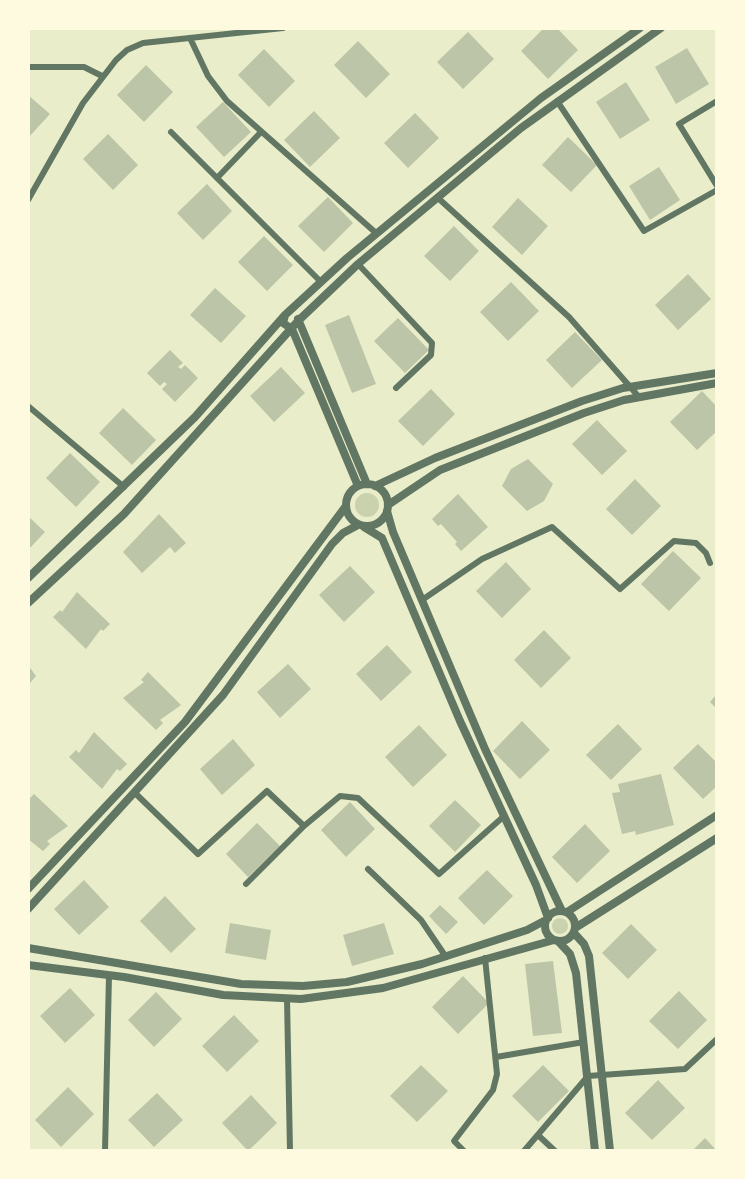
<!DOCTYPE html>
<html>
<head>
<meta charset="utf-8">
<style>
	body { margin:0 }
	#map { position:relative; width:745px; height:1179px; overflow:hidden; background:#e9edc9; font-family:"Roboto Condensed",sans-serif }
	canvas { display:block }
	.frame { position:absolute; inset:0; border:30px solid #fefae0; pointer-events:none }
</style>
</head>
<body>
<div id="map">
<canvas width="745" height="1179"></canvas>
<div class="frame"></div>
</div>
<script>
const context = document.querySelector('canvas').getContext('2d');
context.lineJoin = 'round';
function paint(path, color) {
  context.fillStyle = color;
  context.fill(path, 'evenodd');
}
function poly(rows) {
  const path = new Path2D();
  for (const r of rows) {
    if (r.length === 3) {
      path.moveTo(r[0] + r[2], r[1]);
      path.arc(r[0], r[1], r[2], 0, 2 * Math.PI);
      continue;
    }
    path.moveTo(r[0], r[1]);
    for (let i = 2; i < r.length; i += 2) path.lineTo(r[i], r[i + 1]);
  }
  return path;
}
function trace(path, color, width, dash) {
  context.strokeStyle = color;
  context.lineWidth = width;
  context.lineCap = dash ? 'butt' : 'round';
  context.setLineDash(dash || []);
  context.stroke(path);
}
paint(poly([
	[367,505,12],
	[560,926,8]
]), '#cad2ad');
paint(poly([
	[544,28,557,28,578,50,548,79,521,51],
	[468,32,494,59,463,89,437,62],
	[358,41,390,74,366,98,334,65],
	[687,48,709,84,676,104,655,67],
	[264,49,295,81,269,107,238,75],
	[146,65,173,92,144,122,117,95],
	[626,82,650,120,620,139,596,102],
	[28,95,50,114,28,138],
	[223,102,251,132,224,157,196,127],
	[314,111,340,138,310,167,284,140],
	[415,113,439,138,408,168,384,143],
	[108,134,138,165,113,190,83,159],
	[568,137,597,165,571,192,542,165],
	[659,167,680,200,650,220,629,186],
	[207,184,232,211,203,240,177,213],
	[328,197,353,223,324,252,298,226],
	[518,198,548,226,522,255,492,227],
	[454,226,479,251,450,281,424,256],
	[264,236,293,265,267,291,238,262],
	[688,274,711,299,678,330,655,305],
	[511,282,539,311,508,341,480,312],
	[215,288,246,316,221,343,190,315],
	[349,315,376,384,352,393,325,325],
	[398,318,429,350,405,373,374,341],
	[575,332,602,360,572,388,546,360],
	[170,350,183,363,178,367,181,369,185,365,198,378,175,402,162,389,167,384,164,382,160,386,147,373],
	[281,367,305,393,274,422,250,396],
	[431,389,455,414,423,446,398,421],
	[702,391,717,407,717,431,697,450,670,422],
	[123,408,156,440,132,465,99,433],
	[597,420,627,451,602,475,572,444],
	[70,453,100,482,76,507,46,478],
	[528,459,553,484,544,501,527,511,502,486,511,469],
	[635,479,661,506,632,535,606,509],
	[458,494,488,527,461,551,455,544,457,542,441,524,438,526,432,519],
	[159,514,186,543,175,553,170,547,142,573,123,552],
	[28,516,45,532,28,550],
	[673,551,701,578,669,611,641,584],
	[506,562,531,589,502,618,476,591],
	[350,566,375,592,344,622,319,595],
	[77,592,110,624,103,631,101,629,86,649,53,617,60,610,62,612],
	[544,630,571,658,541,688,514,660],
	[387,645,412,672,381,701,356,674],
	[288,664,311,689,280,718,257,692],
	[28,665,36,676,30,683,28,682],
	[148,672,181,705,160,720,163,723,156,730,123,698,144,682,141,680],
	[717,694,717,709,710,702],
	[522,721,550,750,520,779,493,751],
	[618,724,642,749,611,780,586,755],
	[419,725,447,755,413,787,385,757],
	[94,732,127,764,120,771,117,769,102,789,69,757,76,750,79,753],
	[233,739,255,765,222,795,200,769],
	[698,744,717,763,717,786,703,799,673,768],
	[661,774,674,825,636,835,635,831,622,834,612,793,620,792,618,784],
	[34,794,68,826,47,841,50,844,43,851,28,839,28,800],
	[455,800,481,825,455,852,429,826],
	[350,802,375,829,346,857,321,830],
	[257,823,280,846,248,877,226,854],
	[585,824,610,851,577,883,552,857],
	[487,870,513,896,484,925,458,898],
	[84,880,109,907,79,935,54,909],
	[165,896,196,929,171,953,140,921],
	[440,905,458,922,446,934,429,916],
	[230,923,271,930,266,960,225,953],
	[384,923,394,954,352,966,343,935],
	[631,924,657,950,628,979,602,953],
	[553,961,562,1033,533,1036,525,964],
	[463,976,489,1003,458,1034,432,1007],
	[70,988,95,1015,65,1043,40,1016],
	[679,991,707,1020,678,1049,649,1021],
	[156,992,182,1019,154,1047,128,1020],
	[234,1015,259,1041,227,1072,202,1046],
	[421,1065,448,1091,417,1122,390,1096],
	[543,1065,569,1091,538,1122,512,1096],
	[658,1080,685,1108,652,1140,625,1113],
	[68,1087,94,1114,61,1147,35,1120],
	[157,1093,183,1120,154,1147,128,1120],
	[251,1095,277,1123,248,1151,222,1123],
	[705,1138,717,1151,692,1151]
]), '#bcc5a7');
trace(poly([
	[190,38,208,76,227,101,376,233],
	[28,67,84,67,102,76],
	[557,101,644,231,717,190],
	[717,101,679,124,717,186],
	[171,132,321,282],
	[217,178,261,132],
	[438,198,569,317,639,397],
	[28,200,83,103,116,60,127,50,143,43,283,28],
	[358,264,432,343,431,355,396,388],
	[28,406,124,487],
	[422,600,482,559,552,527,620,589,674,541,696,543,706,553,710,563],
	[135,793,198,854,267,791,304,826],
	[368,869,421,920,446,957],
	[246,884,304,826,340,796,358,798,439,874,503,817],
	[287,999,290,1151],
	[496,1057,584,1042],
	[539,1136,555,1151],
	[105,1151,109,975],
	[464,1151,454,1141,493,1090,497,1074,485,958],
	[524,1151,588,1076,685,1069,717,1039]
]), '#617663', 6);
trace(poly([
	[285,315,283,323,292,329,358,486],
	[298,319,367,484],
	[367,505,21],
	[375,486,435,458,582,401,623,388,717,373],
	[388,505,440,470,584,413,624,400,717,383],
	[387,511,393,532,485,749,562,911],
	[364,527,382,538,460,721,536,885,548,918],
	[28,578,195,417,285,315,347,258,541,98,640,28],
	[28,603,124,514,298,321,358,264,521,128,661,28],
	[28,889,185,722,346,506],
	[28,909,223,695,332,544,343,533,358,525],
	[560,926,15],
	[567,912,717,815],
	[575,928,717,838],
	[574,933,584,944,589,956,610,1151],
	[558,941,570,954,576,973,595,1151],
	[28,948,241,984,303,986,347,982,422,964,527,930,546,920],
	[28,965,124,977,223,995,301,999,383,988,554,940]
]), '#617663', 8);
</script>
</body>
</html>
